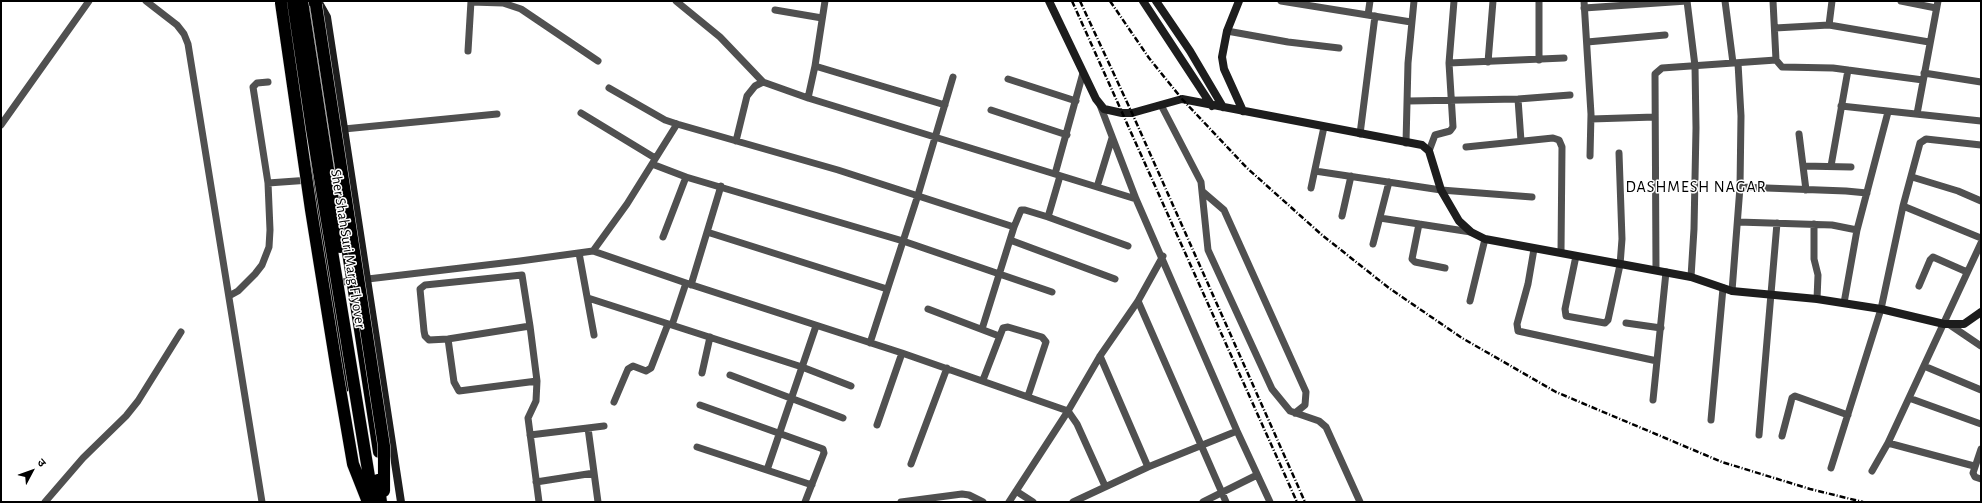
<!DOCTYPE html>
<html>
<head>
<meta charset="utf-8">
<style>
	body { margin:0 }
	#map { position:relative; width:1982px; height:503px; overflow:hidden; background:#fff; font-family:"Alegreya Sans","Noto Sans Devanagari",sans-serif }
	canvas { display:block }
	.frame { position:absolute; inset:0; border:2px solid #000; pointer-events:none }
	.north { position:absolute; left:12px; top:451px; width:40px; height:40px; -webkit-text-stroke:3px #fff; paint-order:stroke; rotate:49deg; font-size:11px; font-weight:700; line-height:16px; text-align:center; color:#000 }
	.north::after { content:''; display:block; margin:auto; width:14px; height:18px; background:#000; clip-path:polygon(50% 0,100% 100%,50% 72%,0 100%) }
</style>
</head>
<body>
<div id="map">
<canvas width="1982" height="503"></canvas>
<div class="frame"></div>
<div class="north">उ</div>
</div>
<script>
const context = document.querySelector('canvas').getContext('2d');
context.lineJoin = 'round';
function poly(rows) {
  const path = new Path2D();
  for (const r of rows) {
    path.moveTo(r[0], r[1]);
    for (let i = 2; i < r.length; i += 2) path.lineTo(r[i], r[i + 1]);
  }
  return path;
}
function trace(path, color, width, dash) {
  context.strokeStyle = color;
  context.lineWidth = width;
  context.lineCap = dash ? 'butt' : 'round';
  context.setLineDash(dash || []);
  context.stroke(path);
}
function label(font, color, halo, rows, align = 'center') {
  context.font = font + ' "Alegreya Sans",sans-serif';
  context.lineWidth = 3;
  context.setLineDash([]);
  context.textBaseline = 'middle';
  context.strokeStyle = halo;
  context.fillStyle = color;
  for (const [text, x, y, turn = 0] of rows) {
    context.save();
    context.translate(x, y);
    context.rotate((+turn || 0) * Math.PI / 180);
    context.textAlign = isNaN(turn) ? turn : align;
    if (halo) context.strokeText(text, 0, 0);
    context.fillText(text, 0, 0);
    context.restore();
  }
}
const highway = poly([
	[309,1,379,452],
	[293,43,345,386]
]);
trace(highway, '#dbdbdb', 13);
trace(poly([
	[146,1,177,25,184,34,188,44,262,502],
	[676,1,720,37,763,82,808,98,1136,199],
	[1281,1,1411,22],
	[1539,1,1539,60],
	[1584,1,1591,114,1590,156],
	[1687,1,1695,66,1696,128,1694,229,1691,277],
	[1725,1,1733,63],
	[1773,1,1776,60,1782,67,1833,68,1923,80],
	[1901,1,1936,8],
	[471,2,503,3,521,9,598,61],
	[1584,8,1687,1],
	[775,10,822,18],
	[1368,15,1370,1],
	[1829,25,1832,1],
	[1775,28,1829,25,1929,42],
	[1227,31,1288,42,1339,48],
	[1587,42,1665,35],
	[468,51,471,1],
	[1488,62,1493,1],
	[1449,63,1564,58],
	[815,66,945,105],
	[1924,73,1981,82],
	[1008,79,1076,101],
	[609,88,665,120,677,124,838,170,1014,227],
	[808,98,815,66,825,1],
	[1518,99,1521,141],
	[1408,101,1518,99,1570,95],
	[1100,105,1136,199,1237,431,1270,502],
	[1161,105,1201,182,1208,250,1272,389,1290,411,1319,421,1326,427,1360,502],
	[1841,106,1981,121],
	[991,110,1067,135],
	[581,113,655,158],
	[1917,114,1938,1],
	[1591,119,1655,117],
	[1,125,89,1],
	[344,129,497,114],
	[1360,134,1375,16],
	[1799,134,1806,190],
	[736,141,747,96,755,86,763,82],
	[1406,143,1408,63,1414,1],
	[1466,147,1553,138,1559,140,1562,147,1561,252],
	[1429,151,1435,135,1450,131,1453,127,1449,63,1454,1],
	[652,164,686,177,903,241,1052,292],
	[1803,166,1851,167],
	[1831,166,1848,70],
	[1315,171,1441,190,1532,197],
	[1055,174,1083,73],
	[1912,177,1958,191,1981,201],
	[268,183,310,180],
	[1097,187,1112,138],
	[1740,187,1846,191,1867,193],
	[1311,188,1324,127],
	[1203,192,1224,210,1306,392,1305,405,1295,413],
	[1903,206,1981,238],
	[1342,216,1351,176],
	[1048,217,1060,176],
	[1380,218,1471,232],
	[1738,222,1832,225,1857,230],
	[1419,224,1412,259,1415,262,1445,268],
	[1814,224,1814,259,1818,275,1817,299],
	[707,232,887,289],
	[663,237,686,177],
	[1010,240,1115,279],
	[1373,244,1389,182],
	[1534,249,1528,284,1517,324,1518,331,1657,361],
	[593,251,627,204,677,124],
	[579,253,594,335],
	[1576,256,1565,309,1566,316,1605,323,1608,320,1620,265,1622,239,1619,153],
	[1656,270,1655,74,1662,68,1776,60],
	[334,283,520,261,593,251,686,283,902,353,1068,411,1077,424,1105,486],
	[691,285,721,186],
	[1919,286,1930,260,1933,257,1967,272],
	[1732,291,1740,187,1741,116,1738,63],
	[229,296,238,291,255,274,262,265,269,247,270,230,268,183,253,87,257,83,268,82],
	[588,298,802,367,851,386],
	[1138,301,1226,502],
	[1470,301,1485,239],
	[1844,303,1857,230,1888,112],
	[928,309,999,336],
	[1626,323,1661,328],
	[672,325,686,283],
	[1950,325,1981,346],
	[530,326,448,339,429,340,425,336,424,331,420,289,425,285,522,275,530,326,537,381,536,401,528,418,539,502],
	[982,329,1014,227,1021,210,1025,210,1048,217,1128,246],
	[448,339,454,382,459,391,537,381],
	[870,343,918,195,953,77],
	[1100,356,1148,467],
	[1924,366,1981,390],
	[702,373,710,337],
	[730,375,843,418],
	[983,380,1003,328,1008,327,1042,337,1046,342,1028,396],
	[1909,398,1981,424],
	[1653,400,1666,272],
	[614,402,628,369,633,366,646,371,651,368,668,324],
	[700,405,823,449,824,453,805,502],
	[1711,420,1723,288],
	[877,425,902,353],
	[588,428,598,502],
	[530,435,604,426],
	[1759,435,1777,223],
	[1782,436,1792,398,1795,396,1848,415],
	[1888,443,1974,466],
	[697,447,812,485],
	[1981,449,1973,473,1975,477,1981,479],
	[911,464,947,368],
	[1831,468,1881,309,1903,206,1920,143,1926,139,1981,145],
	[767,470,816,326],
	[1872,471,1888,443,1981,243],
	[536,482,594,473],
	[1016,491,1033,502],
	[45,502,83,458,126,416,138,401,181,332],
	[901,502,962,494,969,495,983,502],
	[1009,502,1068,411,1100,356,1138,301,1163,256],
	[1073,502,1148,467,1237,431],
	[1203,502,1257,475]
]), '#505050', 7);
trace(poly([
	[318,1,327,17,401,502],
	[1049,1,1096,99,1104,109,1122,113,1132,113,1182,99,1422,145,1429,151,1441,190,1459,221,1471,232,1485,239,1691,277,1732,291,1817,299,1881,309,1944,324,1964,324,1981,312],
	[1143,1,1212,106],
	[1156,1,1190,51,1223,107],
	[1239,1,1227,31,1222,57,1224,69,1243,111]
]), '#1d1d1d', 8);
trace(highway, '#000', 12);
trace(poly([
	[1072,1,1297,502],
	[1080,1,1132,113,1305,502],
	[1110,1,1149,58,1182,99,1247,168,1322,235,1389,288,1462,338,1556,392,1722,462,1810,489,1863,502]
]), '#000', 2.5, [6, 2, 1, 2]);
const highwayBridge = poly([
	[293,1,312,129,373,501],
	[302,1,340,247],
	[281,3,311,210,337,371,353,464,368,502],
	[316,5,384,446,384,491],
	[378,480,381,502]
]);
trace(highwayBridge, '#dbdbdb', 13, []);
trace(highwayBridge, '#000', 12);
label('15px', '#000', '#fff', [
	["Sher Shah Suri Marg Flyover",348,249,81]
]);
context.letterSpacing = '1px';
label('16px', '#000', '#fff', [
	["DASHMESH NAGAR",1696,187]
]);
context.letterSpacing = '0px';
</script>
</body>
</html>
